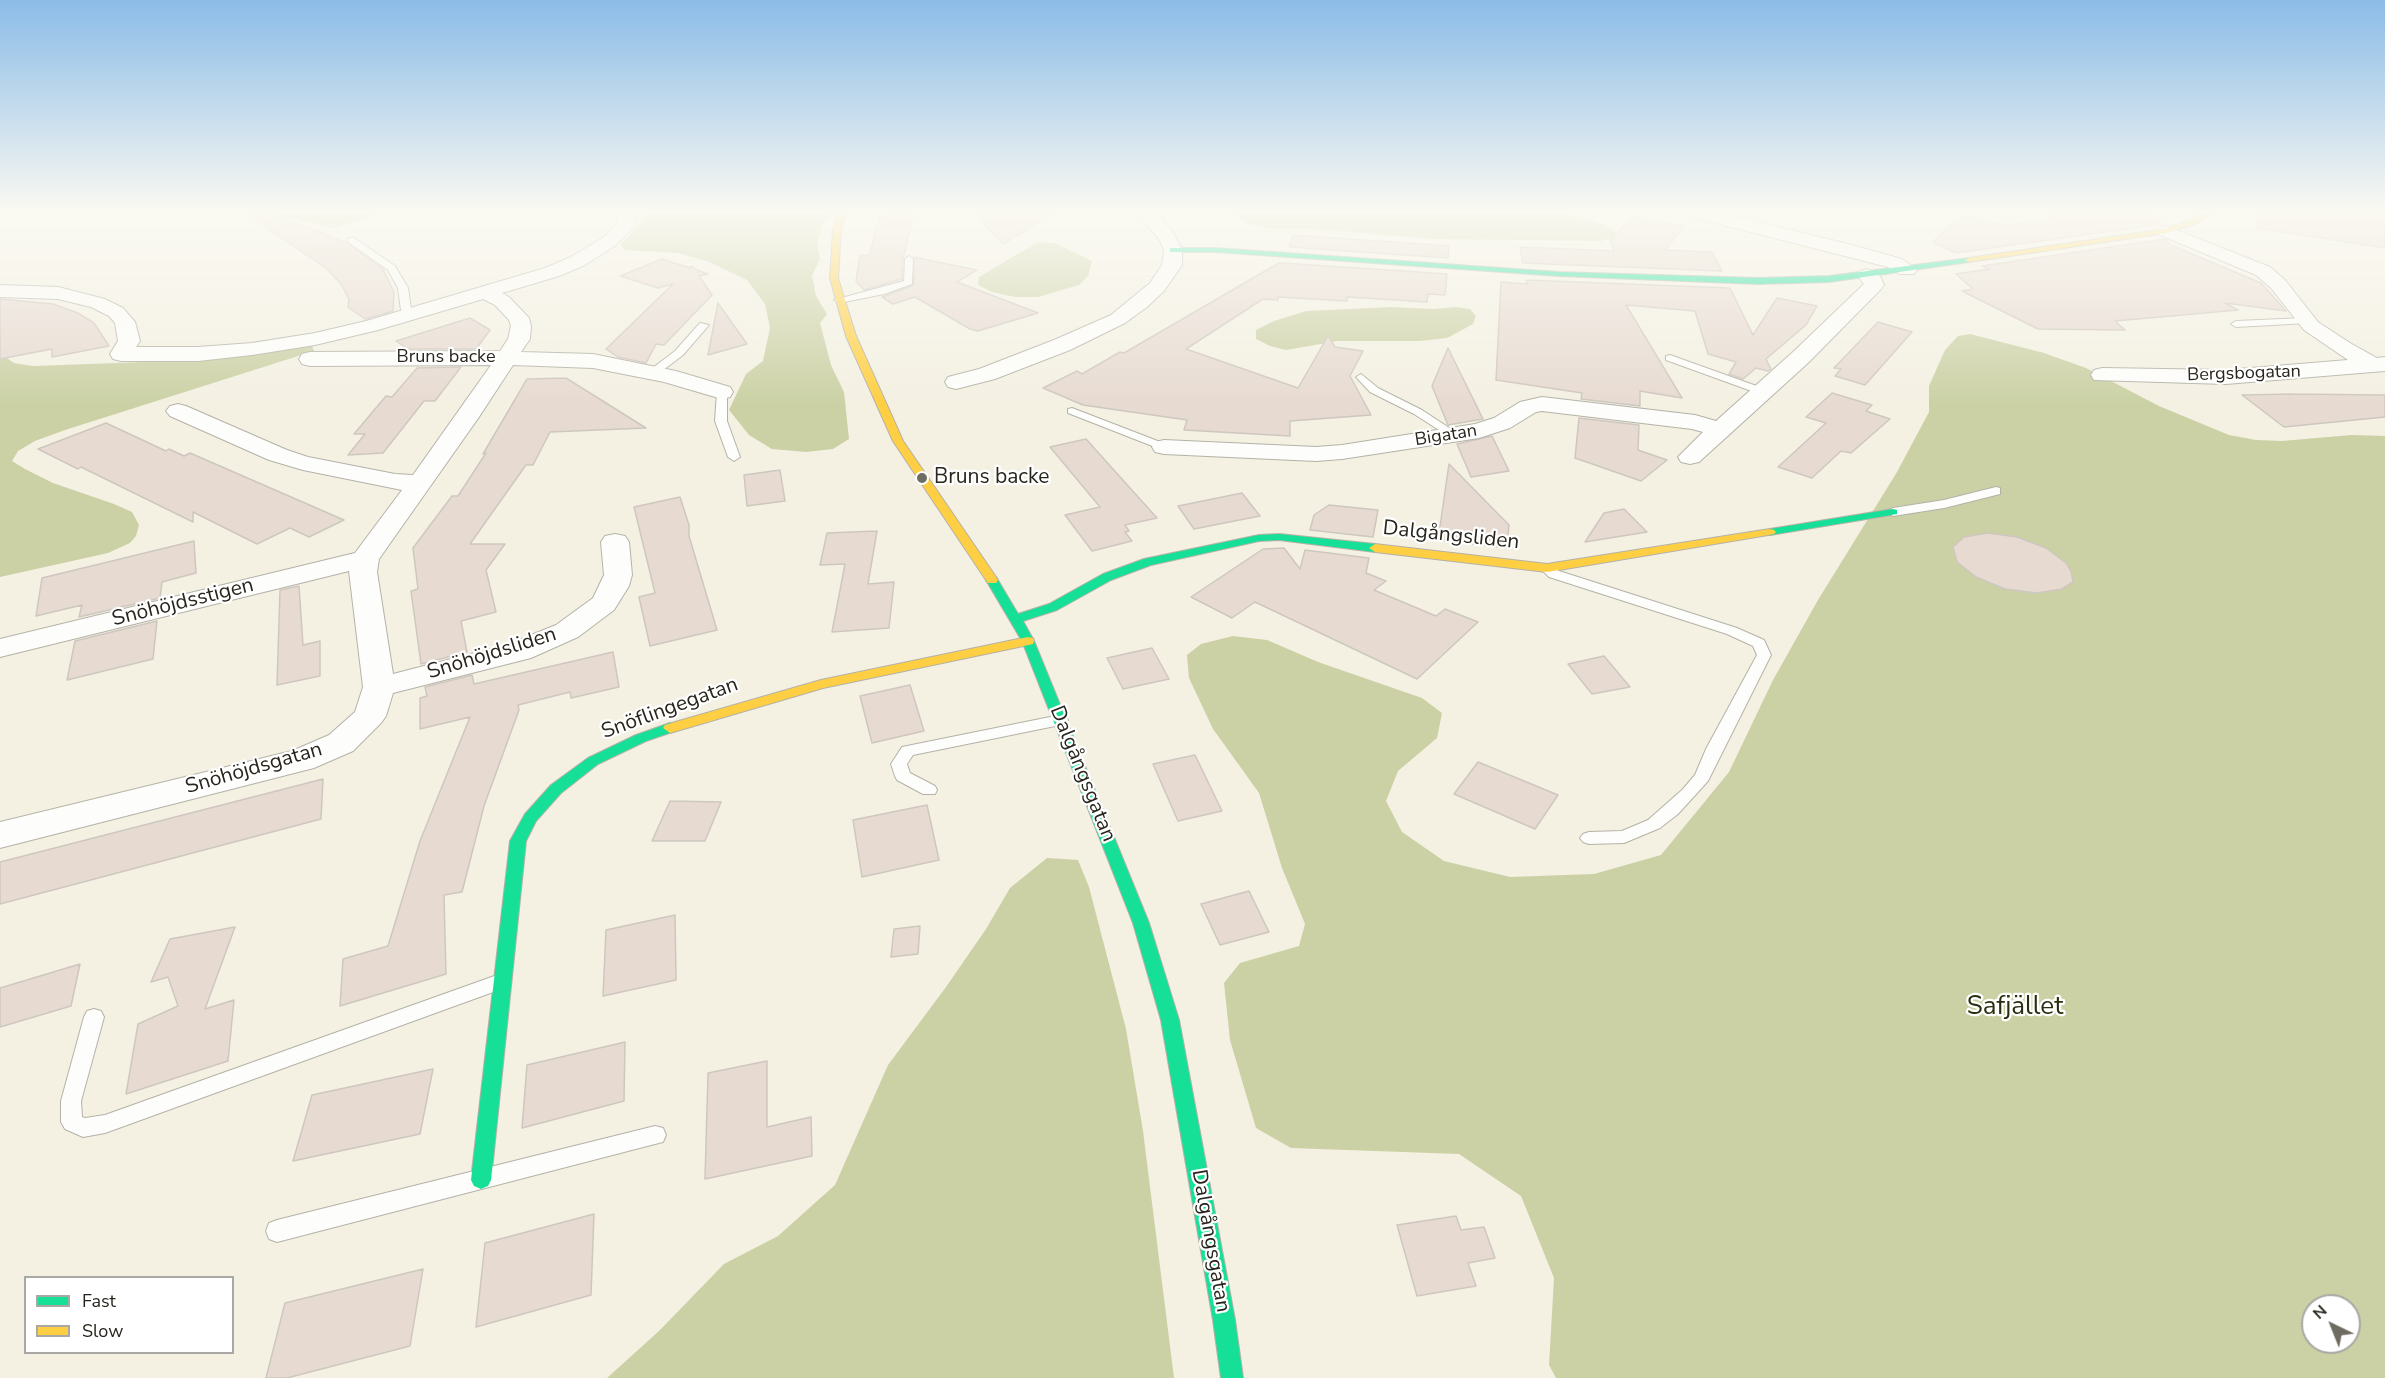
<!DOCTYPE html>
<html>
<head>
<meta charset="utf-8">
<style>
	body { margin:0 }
	#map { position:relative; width:2385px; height:1378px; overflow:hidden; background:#f4f1e3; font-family:"Nunito Sans",sans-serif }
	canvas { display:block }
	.legend { position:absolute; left:24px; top:1276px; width:210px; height:78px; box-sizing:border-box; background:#fff; border:2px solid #a9a8a4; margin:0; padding:8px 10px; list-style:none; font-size:18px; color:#27251c }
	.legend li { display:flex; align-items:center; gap:12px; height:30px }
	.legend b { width:30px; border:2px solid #a9a8a4 }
	.north { position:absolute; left:2301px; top:1294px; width:60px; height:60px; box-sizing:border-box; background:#fff; border:2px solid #a9a8a4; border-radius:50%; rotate:317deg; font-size:16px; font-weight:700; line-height:24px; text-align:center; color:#27251c }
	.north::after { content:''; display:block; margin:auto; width:21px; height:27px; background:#6f6c62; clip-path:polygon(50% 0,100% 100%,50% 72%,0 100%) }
</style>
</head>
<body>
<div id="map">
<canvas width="2385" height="1378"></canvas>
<ul class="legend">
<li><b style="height:8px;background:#16e098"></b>Fast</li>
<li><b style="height:8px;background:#ffcf43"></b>Slow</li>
</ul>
<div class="north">N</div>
</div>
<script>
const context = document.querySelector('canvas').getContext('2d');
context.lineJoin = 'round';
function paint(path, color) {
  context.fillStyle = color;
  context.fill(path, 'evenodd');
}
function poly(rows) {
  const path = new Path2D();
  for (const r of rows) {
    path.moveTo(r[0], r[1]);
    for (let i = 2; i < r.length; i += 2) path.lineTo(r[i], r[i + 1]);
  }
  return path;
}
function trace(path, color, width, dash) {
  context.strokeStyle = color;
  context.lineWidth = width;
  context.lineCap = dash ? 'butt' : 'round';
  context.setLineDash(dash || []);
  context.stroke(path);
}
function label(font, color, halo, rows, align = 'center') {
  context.font = font + ' "Nunito Sans",sans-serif';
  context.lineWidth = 4.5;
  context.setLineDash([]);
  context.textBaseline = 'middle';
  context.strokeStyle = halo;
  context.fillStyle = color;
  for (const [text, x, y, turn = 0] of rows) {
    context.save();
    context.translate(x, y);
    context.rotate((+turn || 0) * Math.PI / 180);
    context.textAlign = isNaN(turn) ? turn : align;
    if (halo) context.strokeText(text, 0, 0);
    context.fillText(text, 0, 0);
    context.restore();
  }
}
paint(poly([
	[232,212,384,212,335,228,281,216],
	[656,212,831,212,822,226,817,243,820,259,812,276,816,296,827,314,820,323,831,365,844,392,849,439,833,449,806,452,772,449,749,435,729,410,746,374,763,361,770,328,765,304,747,280,709,262,678,253,625,250,621,244,650,213],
	[1233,212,1559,212,1605,225,1622,236,1601,241,1434,239,1313,229,1268,229,1248,224],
	[1038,242,1054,243,1092,261,1088,276,1079,285,1038,297,1015,297,992,292,978,285,979,277,987,272],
	[1391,307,1434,309,1456,307,1470,309,1476,316,1473,324,1447,338,1420,341,1338,341,1286,350,1270,346,1256,339,1256,330,1274,321,1306,311],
	[1970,334,2044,353,2086,368,2159,406,2229,435,2256,440,2282,441,2351,435,2385,436,2385,1378,1556,1378,1549,1365,1554,1278,1521,1196,1459,1154,1291,1148,1256,1128,1230,1040,1224,983,1240,963,1299,946,1305,924,1282,868,1259,793,1213,729,1189,678,1187,655,1201,644,1233,636,1267,640,1318,662,1422,698,1442,713,1437,738,1398,771,1386,801,1402,832,1444,861,1510,877,1594,874,1661,855,1729,772,1773,680,1818,600,1897,472,1929,412,1929,386,1945,350,1958,336],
	[2313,1306,2349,1306,2349,1342,2313,1342],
	[302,346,312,346,314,351,65,430,35,441,18,451,12,461,25,469,53,483,114,504,132,512,139,525,136,536,130,543,108,553,0,577,0,353,14,363,33,366,143,362],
	[1047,858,1078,860,1089,887,1126,1029,1143,1131,1174,1378,607,1378,659,1331,724,1264,778,1236,835,1185,888,1065,946,987,986,929,1010,888]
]), '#cbd1a5');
const building = poly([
	[253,212,266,212,346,242,383,269,394,292,393,311,365,319,348,307,349,299,341,284,327,269,251,217,253,212],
	[888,212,914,212,903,259,902,279,864,290,856,281,860,255,869,255,880,216,885,216,888,212],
	[973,212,1056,212,1003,244,973,212],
	[2049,212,2155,212,2161,224,1956,253,1933,242,1960,215,2006,225,2051,218,2049,212],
	[2259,212,2385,212,2385,248,2257,228,2259,212],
	[1632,217,1684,226,1665,250,1712,252,1722,271,1523,263,1520,247,1614,251,1610,241,1632,217],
	[1293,235,1449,246,1448,258,1289,247,1293,235],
	[2165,239,2171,245,2261,283,2286,311,2225,303,2238,310,2115,321,2125,330,2038,329,1962,291,1973,289,1956,274,1989,269,1982,266,2165,239],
	[914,257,977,270,957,282,1038,313,978,331,970,329,915,297,893,304,882,297,914,285,914,257],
	[662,259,690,268,692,266,695,269,708,274,699,276,712,295,664,345,656,344,646,363,618,357,606,349,673,284,658,288,620,276,662,259],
	[1279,263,1283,263,1283,265,1284,263,1447,274,1445,295,1428,294,1427,302,1347,297,1347,301,1278,297,1278,300,1263,299,1186,349,1298,388,1328,336,1335,347,1363,351,1350,376,1371,415,1290,421,1290,436,1184,430,1187,420,1083,405,1043,388,1077,371,1082,374,1120,352,1124,353,1279,263],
	[1526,280,1730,288,1753,335,1777,298,1817,306,1806,325,1766,359,1771,369,1768,371,1756,368,1743,379,1729,374,1736,362,1708,354,1695,311,1626,305,1682,398,1640,391,1640,406,1581,399,1582,393,1496,380,1501,282,1527,284,1526,280],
	[0,299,53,304,78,313,94,323,109,346,52,357,52,349,0,359,0,299],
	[718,303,747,344,708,355,718,303],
	[470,318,490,330,476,349,408,349,396,341,470,318],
	[1878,322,1912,332,1865,385,1835,376,1841,369,1834,368,1878,322],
	[1448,348,1483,419,1448,425,1432,386,1448,348],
	[461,367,435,401,424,401,383,453,348,455,365,434,354,434,386,396,392,397,417,368,461,367],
	[566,378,646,428,550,432,533,465,526,465,470,544,505,544,486,570,496,612,461,621,467,652,421,664,411,591,418,589,413,548,452,496,458,496,486,453,483,454,527,379,566,378],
	[1832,393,1872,405,1866,411,1890,419,1851,453,1841,451,1812,478,1778,467,1826,423,1806,417,1832,393],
	[2293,394,2385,395,2385,417,2284,427,2242,395,2293,394],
	[1579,418,1639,425,1638,450,1667,460,1641,481,1575,458,1579,418],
	[106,423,166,451,169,449,184,456,190,453,344,520,309,537,290,528,257,544,193,512,193,522,81,467,78,469,38,449,106,423],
	[1492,436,1509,471,1471,477,1457,444,1492,436],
	[1086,439,1157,518,1125,525,1129,531,1125,532,1132,541,1092,551,1065,515,1100,507,1050,447,1086,439],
	[1449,464,1509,525,1507,548,1438,540,1449,464],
	[780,470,785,501,747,506,744,475,780,470],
	[1242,493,1260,516,1194,529,1178,506,1242,493],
	[680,497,689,525,689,536,717,630,650,646,639,597,655,593,634,507,680,497],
	[1329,505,1378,510,1373,537,1310,530,1314,515,1329,505],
	[1624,509,1647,532,1585,542,1604,513,1624,509],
	[877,531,868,584,894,582,889,628,832,632,845,564,820,565,827,533,877,531],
	[1988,533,2017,537,2046,548,2066,563,2071,571,2073,582,2062,589,2037,593,2005,589,1976,577,1957,562,1953,547,1964,537,1988,533],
	[194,541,196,573,162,582,160,598,79,617,82,605,36,616,42,578,194,541],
	[1284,548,1300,569,1305,550,1369,558,1366,573,1386,581,1374,590,1436,616,1445,609,1478,622,1417,679,1255,602,1232,618,1191,597,1263,549,1284,548],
	[299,586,303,645,320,641,320,676,277,685,280,590,299,586],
	[157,621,153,659,67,680,75,641,157,621],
	[1152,648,1169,679,1123,689,1107,658,1152,648],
	[613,652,619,687,571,698,570,692,518,705,519,710,484,806,462,892,444,895,446,974,340,1006,343,959,388,946,420,841,470,717,420,729,420,698,427,696,425,687,472,675,474,684,613,652],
	[1604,656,1630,687,1592,694,1568,664,1604,656],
	[910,685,924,731,872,743,860,696,910,685],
	[1195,755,1222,811,1178,821,1153,764,1195,755],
	[1478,762,1558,795,1535,829,1454,794,1478,762],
	[323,779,321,819,0,904,0,862,323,779],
	[670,801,721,802,705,841,652,841,670,801],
	[927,805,939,860,862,877,853,820,927,805],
	[1249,891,1269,932,1220,945,1201,904,1249,891],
	[675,915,676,980,603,996,606,930,675,915],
	[920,926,918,954,891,957,894,929,920,926],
	[235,927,205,1009,234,1000,228,1061,126,1094,138,1024,178,1006,168,977,151,982,170,939,235,927],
	[80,964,71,1006,0,1027,0,988,80,964],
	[625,1042,624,1101,522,1128,527,1065,625,1042],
	[767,1061,767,1127,811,1117,812,1156,705,1179,708,1073,767,1061],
	[433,1069,420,1134,293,1161,312,1095,433,1069],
	[594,1214,591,1295,476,1327,485,1243,594,1214],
	[1456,1216,1461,1230,1484,1227,1495,1258,1468,1263,1476,1286,1417,1296,1397,1225,1456,1216],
	[423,1269,410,1346,287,1378,266,1378,285,1303,423,1269]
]);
paint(building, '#e7dad1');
trace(building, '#cec7c0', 1.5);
const lane = poly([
	[348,238,354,238,395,266,408,288,411,309,417,315,415,317,409,317,401,310,398,288,388,270,348,242,348,238],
	[909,256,913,259,912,284,884,294,839,303,834,300,904,281,905,259,909,256],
	[2305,318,2308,319,2308,323,2236,327,2231,324,2236,321,2305,318],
	[700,323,709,325,683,355,658,374,650,374,650,370,675,351,700,323],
	[1670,355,1765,389,1766,391,1761,394,1757,393,1666,360,1666,356,1670,355],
	[1361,374,1378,388,1422,410,1460,435,1458,437,1450,437,1414,414,1370,392,1356,377,1361,374],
	[722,389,727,392,727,421,740,457,734,461,728,457,715,421,717,392,722,389],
	[1072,408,1168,445,1170,447,1164,450,1160,449,1068,413,1068,409,1072,408],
	[1996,487,2000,488,2000,494,1944,508,1893,516,1887,512,1893,508,1944,500,1996,487],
	[1547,564,1559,571,1737,628,1764,640,1771,655,1708,781,1678,814,1660,828,1624,843,1589,844,1583,842,1580,838,1583,834,1589,832,1622,831,1648,820,1682,790,1695,775,1706,749,1757,655,1753,646,1727,634,1549,577,1540,568,1547,564],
	[1060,715,1065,716,1068,720,1065,724,913,755,907,764,910,773,935,786,937,790,935,794,923,794,897,780,895,776,891,764,902,747,1060,715],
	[500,974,507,977,510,982,507,987,105,1133,83,1137,65,1129,61,1122,61,1101,84,1017,87,1011,94,1009,101,1011,104,1017,81,1101,82,1117,85,1118,105,1115,500,974],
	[655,1126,663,1128,666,1135,663,1142,655,1144,277,1242,269,1239,266,1231,269,1223,277,1220,655,1126]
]);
const street = poly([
	[620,212,638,212,634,226,616,245,585,265,559,276,502,293,509,297,529,318,531,326,530,339,521,352,593,354,676,371,730,387,733,392,730,397,722,399,664,382,593,368,513,365,479,417,379,559,377,572,393,674,509,644,556,625,593,598,604,575,601,542,605,536,615,534,625,536,629,542,632,575,629,586,614,610,578,637,531,658,393,693,386,716,381,723,353,751,314,768,0,848,0,822,292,751,329,735,355,712,363,687,349,571,0,657,0,639,355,553,402,490,303,470,269,460,170,416,166,411,170,406,178,404,186,406,287,450,308,457,395,474,413,475,491,365,310,366,302,364,299,359,302,354,310,352,500,351,508,339,511,326,509,320,495,305,483,299,378,330,315,345,252,355,198,361,121,361,113,359,110,354,118,341,115,323,109,316,91,307,58,299,0,297,0,285,58,287,105,299,123,308,135,322,140,341,136,347,198,347,252,343,315,333,366,321,545,268,571,257,604,237,617,224,620,212],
	[1136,212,1155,212,1174,234,1182,250,1182,265,1164,291,1147,307,1125,323,1070,350,995,379,956,389,948,387,945,382,948,377,979,369,1054,340,1111,315,1150,283,1162,265,1164,250,1159,239,1136,212],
	[1685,212,1717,212,1848,244,1902,259,1917,270,1914,274,1900,274,1888,267,1688,216,1685,212],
	[2166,226,2270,267,2285,280,2318,322,2350,343,2377,358,2385,357,2385,371,2226,384,2094,380,2091,375,2094,370,2102,368,2226,370,2348,360,2304,330,2271,288,2256,275,2160,235,2157,231,2160,227,2166,226],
	[1867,269,1880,276,1884,285,1881,289,1809,362,1699,462,1690,464,1681,462,1678,457,1703,432,1692,429,1542,411,1536,412,1510,428,1479,438,1342,459,1316,461,1164,454,1155,452,1152,447,1155,442,1164,440,1316,447,1342,445,1475,424,1494,418,1520,402,1542,397,1695,415,1716,421,1793,352,1864,284,1857,275,1860,271,1867,269]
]);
const fast = poly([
	[1170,248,1216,248,1559,272,1758,278,1829,276,1969,258,1973,260,1969,262,1829,282,1758,284,1559,276,1216,252,1170,252,1170,248],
	[1893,509,1897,510,1897,514,1770,535,1764,532,1770,529,1893,509],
	[1279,534,1375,544,1381,548,1375,552,1279,540,1259,541,1151,565,1111,580,1057,610,1023,621,1034,641,1149,923,1179,1020,1235,1320,1243,1378,1221,1378,1213,1320,1161,1020,1133,923,1022,641,986,580,992,576,996,577,1018,614,1049,604,1103,574,1144,559,1259,535,1279,534],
	[670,723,677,728,675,731,646,741,598,764,561,793,536,821,526,841,491,1180,488,1186,481,1189,474,1186,471,1180,510,841,525,814,551,785,588,758,636,735,670,723]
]);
const slow = poly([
	[839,212,847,212,841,230,838,278,856,336,903,441,998,580,996,583,988,583,893,441,846,336,830,278,833,230,839,212],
	[2203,212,2213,212,2195,224,2166,233,1969,262,1965,260,1969,258,2165,229,2189,220,2203,212],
	[1770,529,1774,530,1776,532,1774,534,1547,572,1375,552,1369,548,1375,544,1547,564,1770,529],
	[1028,637,1033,638,1034,641,1033,644,823,688,670,733,663,728,665,725,821,680,1028,637]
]);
trace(lane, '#b4b2a7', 2);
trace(street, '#b4b2a7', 2);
trace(fast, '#b4b2a7', 2);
trace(slow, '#b4b2a7', 2);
paint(lane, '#fdfdfb');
paint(street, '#fdfdfb');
paint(fast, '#16e098');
paint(slow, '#ffcf43');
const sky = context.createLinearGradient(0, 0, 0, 405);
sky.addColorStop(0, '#8bbce7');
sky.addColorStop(0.52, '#faf9f2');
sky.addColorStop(1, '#faf9f200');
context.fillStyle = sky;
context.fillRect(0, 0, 2385, 405);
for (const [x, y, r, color] of [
	[922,478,6,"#6f6c62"]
]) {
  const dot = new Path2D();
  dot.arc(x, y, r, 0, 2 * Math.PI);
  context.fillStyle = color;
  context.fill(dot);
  trace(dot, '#fff', 2);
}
label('18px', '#27251c', '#fff', [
	["Bruns backe",446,358],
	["Bergsbogatan",2244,374,-2],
	["Bigatan",1446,436,-9]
]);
label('21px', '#27251c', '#fff', [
	["Bruns backe",934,478]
], 'left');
label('21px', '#27251c', '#fff', [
	["Dalgångsliden",1451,536,6],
	["Snöhöjdsstigen",183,603,-14],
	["Snöhöjdsliden",492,654,-17],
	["Snöflingegatan",670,709,-20],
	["Snöhöjdsgatan",254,769,-16],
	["Dalgångsgatan",1082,774,68],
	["Dalgångsgatan",1210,1241,80]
]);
label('26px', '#282e0f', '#fff', [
	["Safjället",2015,1008]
]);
</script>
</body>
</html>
